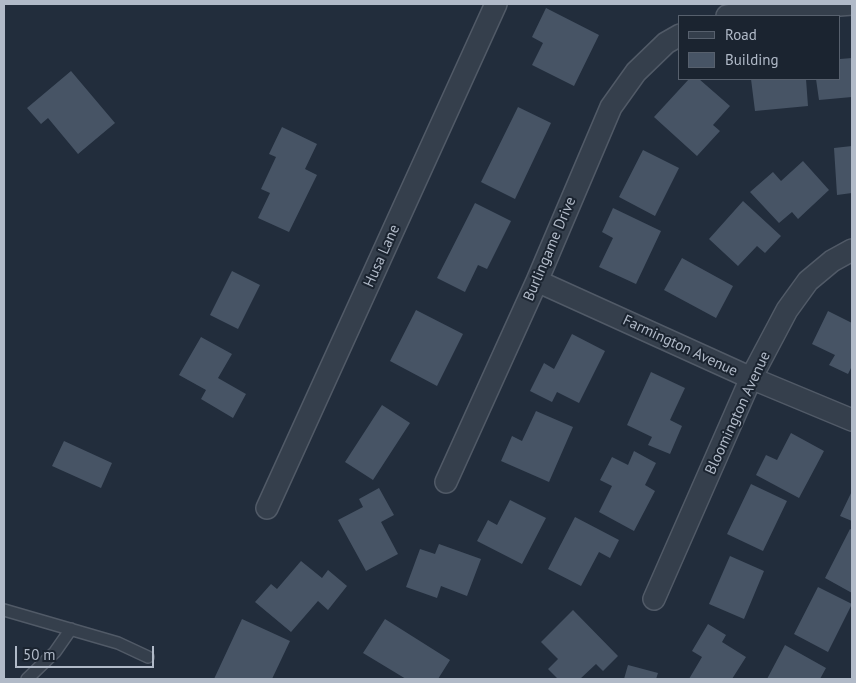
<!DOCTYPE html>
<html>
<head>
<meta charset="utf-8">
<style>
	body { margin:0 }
	#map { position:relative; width:856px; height:683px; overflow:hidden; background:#222d3c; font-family:"PT Sans",sans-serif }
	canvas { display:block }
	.frame { position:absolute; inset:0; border:5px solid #b1bac8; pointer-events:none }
	.legend { position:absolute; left:678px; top:15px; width:162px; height:65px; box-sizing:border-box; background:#1b2430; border:1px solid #57606d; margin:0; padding:6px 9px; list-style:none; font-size:15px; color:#b1bac8 }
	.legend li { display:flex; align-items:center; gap:10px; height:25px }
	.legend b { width:25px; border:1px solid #57606d }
	.scale { position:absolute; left:15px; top:646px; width:139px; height:22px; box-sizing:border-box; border:2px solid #b1bac8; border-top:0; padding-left:6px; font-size:15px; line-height:18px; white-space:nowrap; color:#b1bac8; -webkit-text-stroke:4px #1b2430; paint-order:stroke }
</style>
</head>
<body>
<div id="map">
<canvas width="856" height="683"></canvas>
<div class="frame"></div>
<ul class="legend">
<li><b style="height:6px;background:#353f4c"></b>Road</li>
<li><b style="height:14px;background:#475465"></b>Building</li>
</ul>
<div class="scale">50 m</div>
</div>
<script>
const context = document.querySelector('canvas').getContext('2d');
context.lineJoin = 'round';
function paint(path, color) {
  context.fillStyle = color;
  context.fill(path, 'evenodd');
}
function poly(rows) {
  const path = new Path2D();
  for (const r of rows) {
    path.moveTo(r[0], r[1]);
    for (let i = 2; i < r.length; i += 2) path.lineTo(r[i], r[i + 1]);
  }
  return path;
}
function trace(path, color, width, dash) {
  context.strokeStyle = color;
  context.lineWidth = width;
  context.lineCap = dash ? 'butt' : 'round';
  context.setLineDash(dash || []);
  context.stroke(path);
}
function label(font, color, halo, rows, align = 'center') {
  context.font = font + ' "PT Sans",sans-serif';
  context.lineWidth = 4;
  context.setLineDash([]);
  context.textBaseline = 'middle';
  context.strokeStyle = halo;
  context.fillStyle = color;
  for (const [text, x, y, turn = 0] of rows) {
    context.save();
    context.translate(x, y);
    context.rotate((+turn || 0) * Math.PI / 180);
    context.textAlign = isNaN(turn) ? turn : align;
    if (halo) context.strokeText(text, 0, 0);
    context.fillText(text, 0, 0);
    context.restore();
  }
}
paint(poly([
	[546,8,599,35,574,86,532,65,543,43,532,37],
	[852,58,852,97,819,100,816,79,840,79,840,59],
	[71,71,115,123,78,154,48,118,41,124,27,108],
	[689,79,699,79,730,106,713,125,720,131,697,156,654,117],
	[751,79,806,79,808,106,755,111],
	[518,107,551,123,515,199,481,182],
	[282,127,317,144,305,169,317,175,289,232,258,218,270,193,261,189,276,157,269,154],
	[852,146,852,193,837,195,834,148],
	[643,150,679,168,655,216,619,197],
	[803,161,829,190,798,219,792,212,779,223,750,192,773,172,781,181],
	[743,201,781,236,765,253,757,246,738,266,709,239],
	[475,203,511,221,487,269,478,265,465,292,437,278],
	[613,208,661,231,636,284,599,267,613,238,602,232],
	[682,258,733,286,716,318,664,290],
	[232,271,260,285,238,329,210,315],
	[416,310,463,334,437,386,390,361],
	[828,311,852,323,852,366,848,374,829,365,835,355,812,344],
	[572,334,605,351,579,403,557,392,552,402,530,391,544,363,554,369],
	[201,337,232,354,218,378,246,394,233,418,201,399,206,390,179,375],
	[651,372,685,388,670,420,682,426,670,454,648,445,652,437,627,425],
	[382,405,410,423,373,480,345,462],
	[536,411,573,427,549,482,501,461,512,436,522,441],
	[791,433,824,451,799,498,756,475,766,455,777,460],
	[64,441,112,463,101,488,52,466],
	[634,451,656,463,645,485,655,491,634,531,599,512,612,486,600,480,612,457,628,465],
	[751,484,787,501,763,551,727,534],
	[379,488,394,515,381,522,398,554,366,571,338,520,363,507,359,499],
	[852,491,852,521,840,516],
	[510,500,546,518,522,564,477,541,488,520,497,525],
	[575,517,619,540,610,558,599,552,581,586,548,569],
	[850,529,852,530,852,593,825,578],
	[439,544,481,559,467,596,441,586,437,598,406,587,420,549,435,554],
	[730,556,764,571,744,619,709,604],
	[301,561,322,578,328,570,347,586,328,610,318,601,291,632,255,602,271,584,277,589],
	[818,587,852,604,828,652,794,634],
	[573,610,618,656,603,671,596,664,580,679,558,679,548,669,558,659,541,642],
	[242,619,290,641,272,679,214,679],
	[385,619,450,660,438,679,406,679,363,653],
	[708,624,726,635,722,642,746,657,732,679,689,679,702,657,692,651],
	[785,645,826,668,820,679,767,679],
	[628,665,658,673,656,679,624,679]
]), '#475465');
const service = poly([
	[4,610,118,643,148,657],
	[27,679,55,652,71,629]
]);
const minor = poly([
	[727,16,762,11,852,4],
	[537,281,751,378,852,420],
	[446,482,537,281,611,107,636,72,666,43,680,35],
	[267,508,496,4],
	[654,599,751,378,787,310,808,281,832,261,852,250]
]);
trace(service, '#515a67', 14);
trace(minor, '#515a67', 24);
trace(service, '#353f4c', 11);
trace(minor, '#353f4c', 21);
label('15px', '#b1bac8', '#1b2430', [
	["Burlingame Drive",550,249,-67],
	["Husa Lane",382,256,-66],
	["Farmington Avenue",680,346,25],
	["Bloomington Avenue",738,413,-65]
]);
</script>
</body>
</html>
